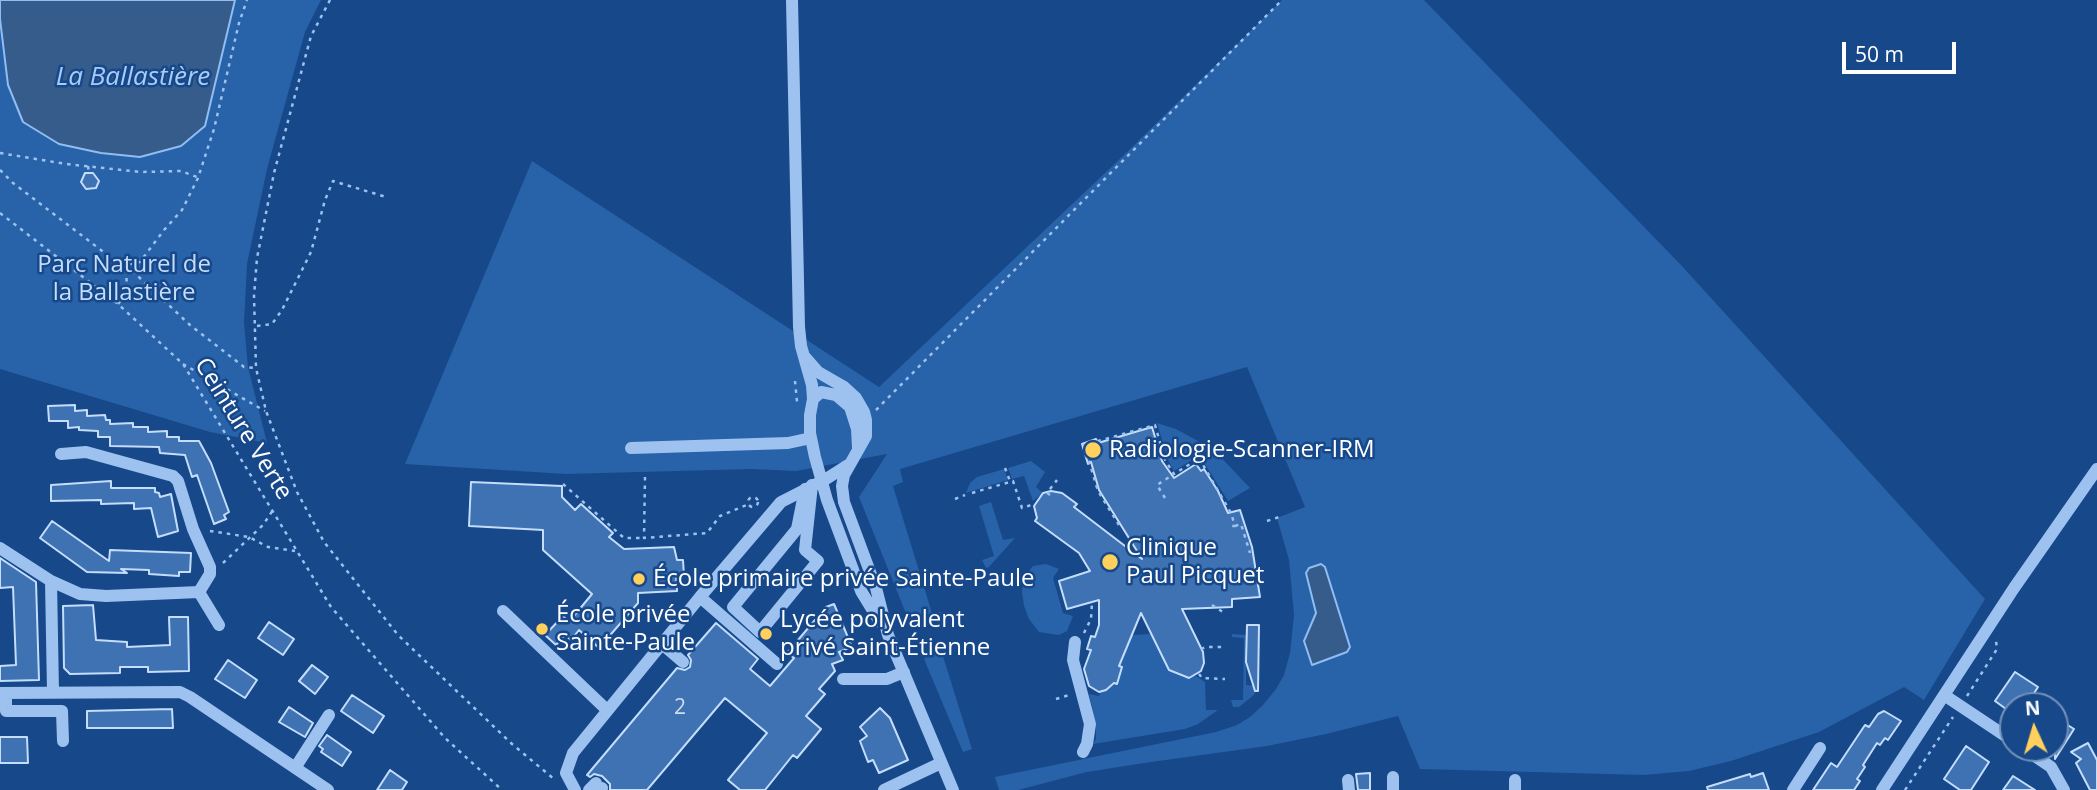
<!DOCTYPE html>
<html>
<head>
<meta charset="utf-8">
<style>
	body { margin:0 }
	#map { position:relative; width:2097px; height:790px; overflow:hidden; background:#16488a; font-family:"Open Sans",sans-serif }
	canvas { display:block }
	.north { position:absolute; left:1999px; top:692px; width:70px; height:70px; box-sizing:border-box; background:#16488a; border:2px solid #7391b9; border-radius:50%; rotate:356deg; font-size:19px; font-weight:700; line-height:28px; text-align:center; color:#fff }
	.north::after { content:''; display:block; margin:auto; width:24px; height:32px; background:#ffd05b; clip-path:polygon(50% 0,100% 100%,50% 72%,0 100%) }
	.scale { position:absolute; left:1842px; top:42px; width:114px; height:32px; box-sizing:border-box; border:4px solid #fff; border-top:0; padding-left:9px; font-size:21px; line-height:24px; white-space:nowrap; color:#fff; -webkit-text-stroke:5px #16488a; paint-order:stroke }
</style>
</head>
<body>
<div id="map">
<canvas width="2097" height="790"></canvas>
<div class="north">N</div>
<div class="scale">50 m</div>
</div>
<script>
const context = document.querySelector('canvas').getContext('2d');
context.lineJoin = 'round';
function paint(path, color) {
  context.fillStyle = color;
  context.fill(path, 'evenodd');
}
function poly(rows) {
  const path = new Path2D();
  for (const r of rows) {
    if (r.length === 3) {
      path.moveTo(r[0] + r[2], r[1]);
      path.arc(r[0], r[1], r[2], 0, 2 * Math.PI);
      continue;
    }
    path.moveTo(r[0], r[1]);
    for (let i = 2; i < r.length; i += 2) path.lineTo(r[i], r[i + 1]);
  }
  return path;
}
function trace(path, color, width, dash) {
  context.strokeStyle = color;
  context.lineWidth = width;
  context.lineCap = dash ? 'butt' : 'round';
  context.setLineDash(dash || []);
  context.stroke(path);
}
function label(font, color, halo, rows, align = 'center') {
  context.font = font + ' "Open Sans",sans-serif';
  context.lineWidth = 5;
  context.setLineDash([]);
  context.textBaseline = 'middle';
  context.strokeStyle = halo;
  context.fillStyle = color;
  for (const [text, x, y, turn = 0] of rows) {
    context.save();
    context.translate(x, y);
    context.rotate((+turn || 0) * Math.PI / 180);
    context.textAlign = isNaN(turn) ? turn : align;
    if (halo) context.strokeText(text, 0, 0);
    context.fillText(text, 0, 0);
    context.restore();
  }
}
paint(poly([
	[235,0,321,0,305,32,267,169,247,264,244,323,248,367,267,443,210,432,0,369,0,19,8,85,205,126],
	[1282,0,1424,0,1681,265,1985,599,1924,700,1904,687,1819,732,1731,761,1689,771,1644,775,1420,769,1398,716,1326,734,1267,746,1144,763,1087,772,1018,790,999,790,995,777,1216,732,1237,725,1250,717,1263,705,1276,689,1284,675,1290,653,1294,615,1289,560,1277,518,1305,507,1247,367,900,469,903,482,893,486,932,613,941,612,944,615,942,620,939,622,920,627,911,626,859,497,887,454,796,471,752,469,566,474,405,464,532,161,879,387,1124,155],
	[1157,423,1176,429,1211,448,1174,471,1168,460],
	[1216,452,1250,488,1228,501,1203,461],
	[1031,461,1045,472,1036,487,1043,493,1033,501,1024,476,1012,479,1008,468],
	[1004,469,1008,480,966,493,970,483,977,477],
	[991,502,1003,540,1015,538,989,567,986,568,982,560,994,556,979,506],
	[1046,564,1059,569,1053,578,1063,613,1073,616,1067,631,1059,635,1039,632,1029,619,1024,606,1022,592,1024,577,1033,566],
	[1152,634,1169,671,1185,678,1196,676,1205,682,1206,710,1218,710,1198,724,1185,729,1093,744,1096,739,1096,723,1089,694,1099,696,1101,691,1106,690,1117,683,1122,667,1119,666,1132,635],
	[1232,634,1246,635,1246,685,1258,686,1254,695,1239,707,1233,707,1231,700,1243,700,1244,638,1232,637],
	[938,646,942,653,972,749,963,752,924,659]
]), '#2862a8');
const water = poly([
	[0,0,235,0,205,126,181,146,140,157,101,153,59,144,23,122,8,85,0,19,0,0],
	[1321,564,1325,567,1350,647,1347,652,1312,665,1304,641,1316,613,1306,573,1309,568,1321,564]
]);
paint(water, '#365c8c');
trace(water, '#90bdf2', 2);
const building = poly([
	[85,173,93,173,99,181,96,188,86,189,81,182,85,173],
	[75,405,75,411,87,410,87,416,105,415,106,420,110,420,110,424,133,423,133,427,148,427,148,432,167,431,167,437,179,437,179,441,199,441,211,463,229,512,224,515,226,519,214,524,197,475,192,477,185,455,160,453,159,447,110,446,110,437,98,437,98,431,79,430,79,427,68,428,68,421,49,421,48,406,75,405],
	[1152,427,1162,461,1174,478,1196,464,1201,471,1204,469,1218,491,1228,513,1240,510,1252,547,1260,597,1232,599,1232,607,1182,609,1203,652,1204,663,1201,671,1189,678,1169,670,1141,613,1119,666,1122,667,1117,684,1114,683,1106,690,1099,692,1089,686,1084,669,1091,650,1087,649,1091,636,1095,637,1099,625,1099,600,1067,609,1059,581,1090,571,1079,553,1035,521,1037,518,1034,506,1043,493,1051,491,1062,493,1077,504,1074,507,1142,559,1099,490,1091,462,1088,464,1082,444,1096,439,1098,443,1152,427],
	[111,481,111,488,155,488,155,492,159,493,160,497,171,494,178,531,158,537,151,508,134,509,134,503,101,504,101,500,51,501,51,485,111,481],
	[471,482,562,486,562,497,575,510,581,504,613,533,609,537,624,549,674,547,677,560,683,560,684,576,676,576,677,591,638,593,638,603,599,648,579,630,571,640,565,635,556,645,545,635,563,616,569,622,592,594,543,550,543,530,469,526,471,482],
	[52,521,109,561,110,550,191,553,190,572,179,572,179,576,149,574,149,570,121,569,127,573,87,572,40,538,52,521],
	[0,558,36,582,39,680,0,681,0,666,16,665,13,587,0,588,0,558],
	[834,604,852,647,839,652,843,660,832,664,835,671,819,689,825,694,806,716,821,729,797,758,793,755,765,790,740,790,728,780,767,733,725,698,647,790,610,790,610,784,602,776,594,774,590,777,587,775,677,668,685,670,690,667,691,660,688,655,716,623,758,659,750,669,770,686,794,658,787,653,826,607,834,604],
	[93,605,96,640,127,642,127,647,170,645,169,617,188,617,189,671,148,672,148,667,120,667,120,673,70,674,64,668,63,606,93,605],
	[269,622,294,639,283,655,258,638,269,622],
	[1247,625,1259,625,1258,691,1255,691,1246,662,1247,625],
	[228,660,257,680,245,698,215,679,228,660],
	[312,665,328,677,315,694,299,681,312,665],
	[2015,672,2038,687,2026,706,2013,706,2013,714,1995,701,2015,672],
	[352,695,384,716,373,733,341,711,352,695],
	[289,707,313,723,305,737,279,722,289,707],
	[880,708,890,718,908,760,879,773,873,760,868,762,860,741,867,736,860,727,880,708],
	[172,709,173,728,87,728,87,711,172,709],
	[1884,711,1901,721,1888,740,1885,738,1880,745,1877,743,1863,765,1865,767,1857,779,1860,781,1854,790,1813,790,1831,763,1837,767,1865,725,1869,727,1878,714,1884,711],
	[2055,717,2074,729,2055,759,2055,717],
	[327,735,351,752,342,766,321,752,323,749,319,746,327,735],
	[0,737,27,737,28,763,0,763,0,737],
	[2088,743,2097,760,2097,790,2090,790,2076,763,2081,759,2071,752,2088,743],
	[1966,746,1989,762,1971,790,1960,790,1944,779,1966,746],
	[390,770,407,782,402,790,377,790,390,770],
	[1370,773,1370,790,1358,790,1356,774,1370,773],
	[1763,773,1769,790,1708,790,1707,787,1750,774,1751,777,1763,773],
	[2013,776,2035,790,2003,790,2013,776]
]);
paint(building, '#3e72b3');
trace(building, '#c4ddfb', 2);
trace(poly([
	[330,0,311,36,274,173,257,258,254,296,256,368,266,411,297,492,324,542,398,635,512,744,554,779],
	[0,153,66,164,141,172,181,171,197,177],
	[88,166,89,173],
	[0,170,13,183,114,260,126,265,140,262,164,230,182,210,198,178,214,129,239,23,247,0],
	[0,213,118,304,183,364,331,607,445,738,502,790],
	[126,265,190,325,244,367,256,368],
	[118,304,127,292,126,265],
	[257,326,272,324,282,310,311,252,325,200,333,181,386,197],
	[183,364,265,411],
	[795,381,797,402],
	[876,410,1282,0],
	[1199,458,1231,513,1235,526,1232,526],
	[1005,468,1010,481],
	[645,477,644,538,707,533,720,516,749,504],
	[563,484,624,538,644,538],
	[972,493,1013,481,1022,508,1034,504],
	[1050,495,1047,493,1057,480],
	[753,502,5],
	[1165,498,1157,485,1174,474],
	[955,499,965,495],
	[1267,521,1279,517],
	[1119,525,1098,491,1084,445,1155,425,1165,460,1174,474,1221,445],
	[1235,526,1241,524,1250,553],
	[210,531,249,537,268,547,295,551],
	[223,563,263,525,273,510],
	[1212,605,1226,614],
	[1084,633,1091,619,1092,603],
	[1201,649,1206,647,1226,647],
	[1199,674,1202,678,1225,679],
	[1967,696,1997,649,1996,641],
	[1056,699,1069,695],
	[1905,790,1953,717]
]), '#9ec2ef', 2.5, [3.5, 5]);
trace(poly([
	[792,0,799,327,801,346,812,385,813,399],
	[804,356,818,372,844,387,856,398,864,412,866,420,866,436,844,475,842,486,844,502,876,588,888,635,953,790],
	[631,448,788,443,811,438],
	[858,448,857,429,850,407,836,395,821,392,813,399,810,415,810,433,815,457,827,500,861,591,880,622],
	[805,489,797,529,733,607,760,632,818,561,805,550,812,485],
	[0,548,51,581,53,692],
	[51,581,80,594,106,596,199,592,210,574,210,567,193,529,178,481,173,476,86,452,61,454],
	[199,592,219,625],
	[700,597,777,664],
	[503,611,607,710],
	[1075,642,1073,660,1090,724,1087,744,1083,752],
	[662,644,683,662],
	[843,679,887,679,904,672],
	[0,693,180,692,190,697,328,790],
	[6,693,6,711,62,711,63,741],
	[1944,695,2013,741],
	[2023,748,2051,767,2064,790],
	[295,768,329,715],
	[1348,780,1349,790],
	[1515,780,1515,790],
	[575,790,566,773,573,753,700,597,781,502,826,479,848,465],
	[589,790,596,783],
	[601,790,602,788],
	[884,790,941,763],
	[1393,790,1393,777],
	[1793,790,1820,748],
	[1882,790,2014,588,2097,469]
]), '#9ec2ef', 12);
for (const [x, y, r, color] of [
	[1093,450,9,"#ffd05b"],
	[1110,562,9,"#ffd05b"],
	[639,579,7,"#ffd05b"],
	[542,629,7,"#ffd05b"],
	[766,634,7,"#ffd05b"]
]) {
  const dot = new Path2D();
  dot.arc(x, y, r, 0, 2 * Math.PI);
  context.fillStyle = color;
  context.fill(dot);
  trace(dot, '#16488a', 2.5);
}
label('21px', '#cfdcec', null, [
	["2",680,708]
]);
label('24px', '#c4ddfb', '#16488a', [
	["Parc Naturel de",124,265],
	["la Ballastière",124,293]
]);
label('24px', '#fff', '#16488a', [
	["Ceinture Verte",243,429,58]
]);
label('24px', '#fff', '#16488a', [
	["Radiologie-Scanner-IRM",1109,450],
	["Clinique",1126,548],
	["Paul Picquet",1126,576],
	["École primaire privée Sainte-Paule",653,579],
	["École privée",556,615],
	["Sainte-Paule",556,643],
	["Lycée polyvalent",780,620],
	["privé Saint-Étienne",780,648]
], 'left');
label('italic 26px', '#a9ccf6', '#16488a', [
	["La Ballastière",133,78]
]);
</script>
</body>
</html>
